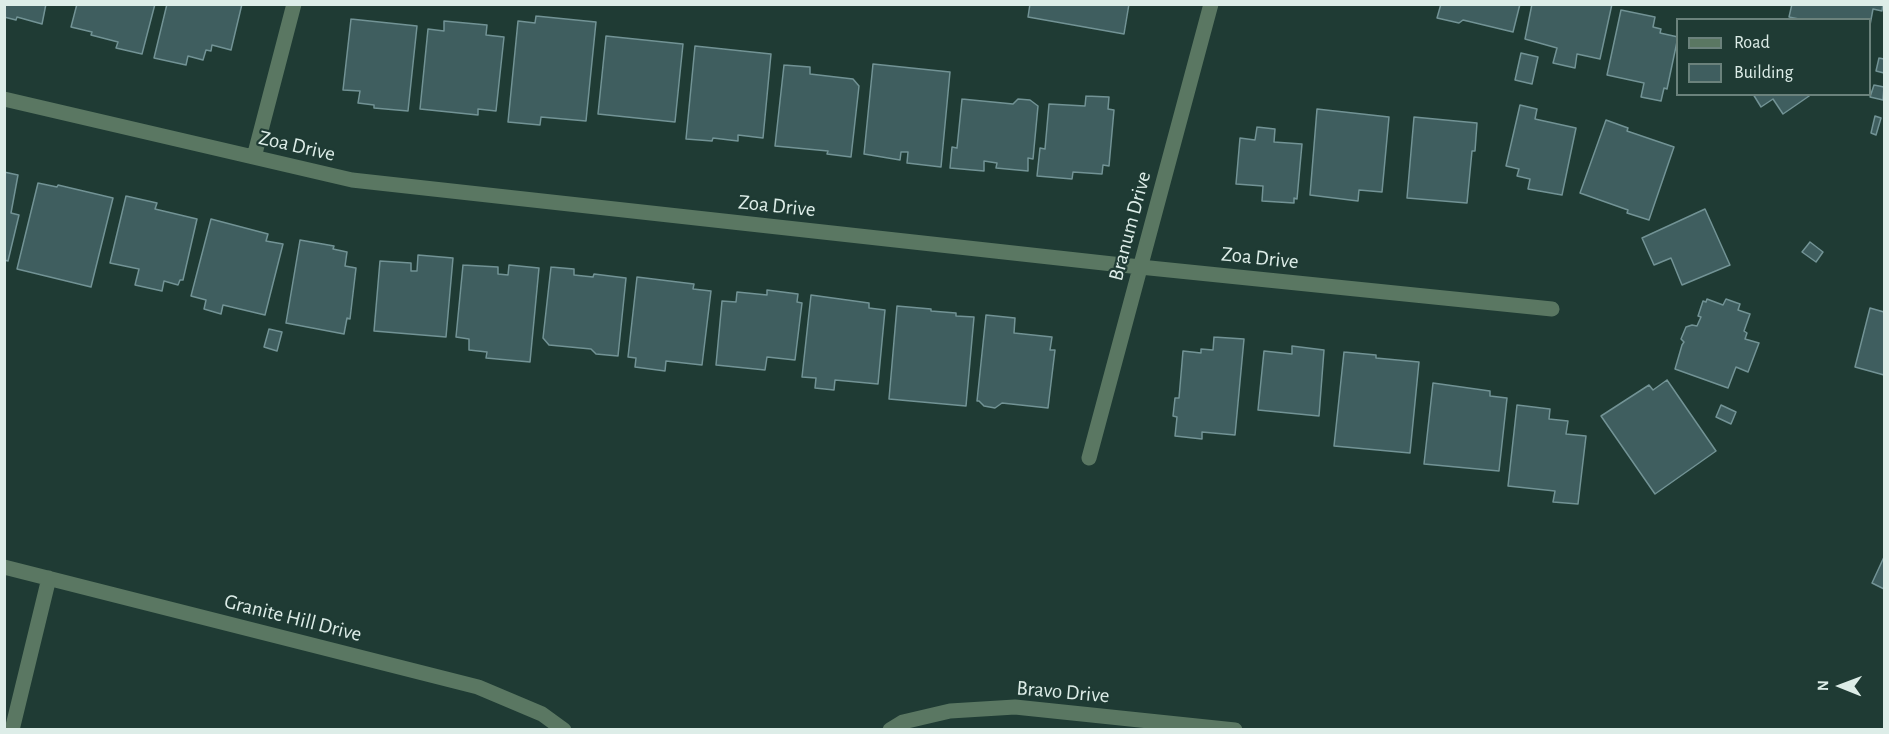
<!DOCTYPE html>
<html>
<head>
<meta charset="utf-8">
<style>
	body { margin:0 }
	#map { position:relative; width:1889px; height:734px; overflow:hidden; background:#1f3b34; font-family:"Alegreya Sans",sans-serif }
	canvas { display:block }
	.frame { position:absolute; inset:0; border:6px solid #ddede8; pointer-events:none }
	.legend { position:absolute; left:1676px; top:18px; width:195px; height:78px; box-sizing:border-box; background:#1f3b34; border:2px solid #6b827c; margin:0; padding:8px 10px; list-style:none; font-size:18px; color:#ddede8 }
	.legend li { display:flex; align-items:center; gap:12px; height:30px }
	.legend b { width:30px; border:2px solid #6b827c }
	.north { position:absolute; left:1811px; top:656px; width:60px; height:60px; -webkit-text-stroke:4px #1f3b34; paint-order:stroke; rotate:271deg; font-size:16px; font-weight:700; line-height:24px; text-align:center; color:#ddede8 }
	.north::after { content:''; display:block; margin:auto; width:21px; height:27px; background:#ddede8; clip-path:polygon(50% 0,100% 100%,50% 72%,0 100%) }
</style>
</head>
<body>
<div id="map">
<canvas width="1889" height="734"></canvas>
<div class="frame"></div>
<ul class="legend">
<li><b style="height:8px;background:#5a7762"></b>Road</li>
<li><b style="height:16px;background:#3f5e5f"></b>Building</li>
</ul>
<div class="north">N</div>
</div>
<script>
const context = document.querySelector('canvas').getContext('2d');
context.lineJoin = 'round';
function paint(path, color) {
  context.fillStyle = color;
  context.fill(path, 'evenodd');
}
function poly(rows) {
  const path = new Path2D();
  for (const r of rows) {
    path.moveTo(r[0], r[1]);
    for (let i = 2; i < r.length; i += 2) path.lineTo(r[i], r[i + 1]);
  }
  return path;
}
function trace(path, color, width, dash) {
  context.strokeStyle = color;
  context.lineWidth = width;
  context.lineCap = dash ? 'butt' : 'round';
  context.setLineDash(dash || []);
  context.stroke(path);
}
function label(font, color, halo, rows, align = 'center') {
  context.font = font + ' "Alegreya Sans",sans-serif';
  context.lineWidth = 4.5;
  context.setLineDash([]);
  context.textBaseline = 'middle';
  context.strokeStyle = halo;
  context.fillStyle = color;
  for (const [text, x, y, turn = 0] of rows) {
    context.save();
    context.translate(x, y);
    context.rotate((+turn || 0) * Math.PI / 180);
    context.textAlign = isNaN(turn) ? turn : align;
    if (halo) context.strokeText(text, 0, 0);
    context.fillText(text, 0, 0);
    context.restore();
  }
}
const building = poly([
	[4,4,46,4,42,24,17,17,16,20,4,17,4,4],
	[77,4,155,4,142,54,116,48,118,42,91,35,92,32,71,27,77,4],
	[167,4,242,4,231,50,212,45,211,51,206,50,203,60,188,56,186,65,154,58,167,4],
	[1030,4,1129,4,1124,34,1028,17,1030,4],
	[1441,4,1520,4,1513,32,1463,20,1459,23,1437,18,1441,4],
	[1532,4,1612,4,1600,59,1577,54,1575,68,1553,63,1557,48,1525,39,1532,4],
	[1792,4,1883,4,1882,11,1873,9,1870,25,1870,20,1804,20,1789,17,1792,4],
	[1621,10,1655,17,1653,27,1661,29,1660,33,1678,37,1667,89,1664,88,1661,101,1641,97,1644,83,1607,75,1621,10],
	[536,16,596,22,586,121,541,117,540,125,508,122,518,21,535,23,536,16],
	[351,19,417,26,408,111,374,108,374,105,358,103,360,91,343,90,351,19],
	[444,21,487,25,486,35,504,37,496,111,478,109,478,115,420,109,428,29,444,31,444,21],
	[606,36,683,44,675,122,598,114,606,36],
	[695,46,771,54,763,138,738,135,738,141,713,138,712,141,686,139,695,46],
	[1521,53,1538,57,1532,84,1515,80,1521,53],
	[1879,58,1884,59,1884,73,1876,71,1879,58],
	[873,64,950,72,941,167,907,163,908,152,901,152,900,160,864,154,873,64],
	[784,65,810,67,810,74,853,79,859,86,851,157,827,154,828,151,775,146,784,65],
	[1874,85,1884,87,1883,100,1870,97,1874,85],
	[1753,94,1812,94,1783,114,1773,99,1761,107,1753,94],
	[1086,96,1109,97,1108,109,1114,110,1109,166,1103,165,1102,174,1073,172,1072,179,1037,176,1040,148,1045,149,1049,104,1085,106,1086,96],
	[962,99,1013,104,1018,99,1030,100,1038,106,1033,159,1028,158,1028,171,996,168,997,163,984,161,984,171,950,168,952,147,957,148,962,99],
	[1520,105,1537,109,1535,119,1576,128,1562,195,1528,189,1530,179,1517,176,1519,169,1506,166,1520,105],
	[1317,109,1389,117,1382,192,1359,190,1358,201,1310,195,1317,109],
	[1875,116,1881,118,1876,135,1871,133,1875,116],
	[1414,117,1477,123,1475,151,1472,151,1467,203,1407,198,1414,117],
	[1606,120,1628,128,1627,131,1674,147,1649,220,1627,213,1628,210,1580,193,1606,120],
	[1257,127,1275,129,1274,142,1302,144,1297,199,1294,198,1294,203,1262,201,1263,186,1236,184,1240,138,1255,140,1257,127],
	[4,172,18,175,11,213,19,215,8,261,4,260,4,172],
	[38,183,57,187,58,185,113,198,91,287,17,269,38,183],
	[126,196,157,203,155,209,197,219,183,280,180,280,178,285,164,281,162,291,135,285,139,269,110,263,126,196],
	[1705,209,1730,265,1682,285,1671,258,1654,265,1642,238,1705,209],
	[211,219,268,234,266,241,283,244,265,315,223,305,221,314,204,309,206,300,191,296,211,219],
	[300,240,334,246,333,249,347,252,345,266,356,268,350,319,347,318,344,334,286,323,300,240],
	[1810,242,1823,252,1816,262,1802,252,1810,242],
	[418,255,453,258,446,337,374,331,380,261,411,263,411,271,417,271,418,255],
	[463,265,498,267,498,274,508,275,509,265,539,268,530,362,486,358,487,352,469,350,469,339,456,337,463,265],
	[551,267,574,269,574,275,593,277,594,274,626,278,618,356,596,354,591,349,549,345,543,338,551,267],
	[637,277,694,284,693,289,711,291,702,365,666,361,665,371,635,367,636,358,628,357,637,277],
	[767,290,798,294,797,302,802,303,795,360,767,357,765,370,716,365,722,301,736,302,737,292,767,295,767,290],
	[811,295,869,303,869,308,885,310,878,384,835,380,834,390,815,388,816,378,802,377,811,295],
	[1707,299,1723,305,1726,299,1740,304,1738,310,1750,314,1744,331,1747,333,1745,339,1759,343,1748,372,1736,367,1728,388,1675,369,1682,345,1684,342,1681,339,1686,327,1692,325,1697,326,1701,317,1698,316,1703,301,1706,302,1707,299],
	[897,306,931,309,931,311,956,313,956,316,974,317,966,406,889,399,897,306],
	[1870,308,1884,312,1884,375,1855,367,1870,308],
	[986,315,1015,318,1014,333,1052,337,1050,350,1055,350,1048,408,1002,403,995,408,984,406,979,401,977,401,986,315],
	[269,329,282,332,277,351,264,347,269,329],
	[1214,337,1244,339,1235,435,1202,432,1202,439,1175,436,1177,417,1173,416,1175,398,1179,398,1183,351,1201,353,1201,349,1213,350,1214,337],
	[1292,346,1324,350,1319,416,1258,410,1264,351,1292,354,1292,346],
	[1344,352,1376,355,1376,358,1419,362,1410,453,1334,446,1344,352],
	[1667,380,1716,451,1655,494,1601,416,1649,385,1653,390,1667,380],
	[1433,383,1490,391,1490,396,1507,398,1499,471,1424,464,1433,383],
	[1517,405,1550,409,1549,419,1568,421,1566,434,1586,436,1578,504,1553,502,1555,491,1508,486,1517,405],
	[1721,405,1736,412,1731,424,1716,417,1721,405],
	[1884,557,1884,589,1872,583,1884,557]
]);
paint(building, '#3f5e5f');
trace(building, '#729395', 1.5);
trace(poly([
	[4,99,352,180,1140,267,1552,309],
	[254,157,294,4],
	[1089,458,1211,4],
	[4,567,478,687,542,714,564,730],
	[12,730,49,578],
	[890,730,903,722,950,711,1015,707,1235,730]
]), '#5a7762', 15);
label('21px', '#ddede8', '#1f3b34', [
	["Zoa Drive",297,146,13],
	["Zoa Drive",777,206,6],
	["Branum Drive",1130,226,-75],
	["Zoa Drive",1260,258,6],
	["Granite Hill Drive",293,618,14],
	["Bravo Drive",1063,692,5]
]);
</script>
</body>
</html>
